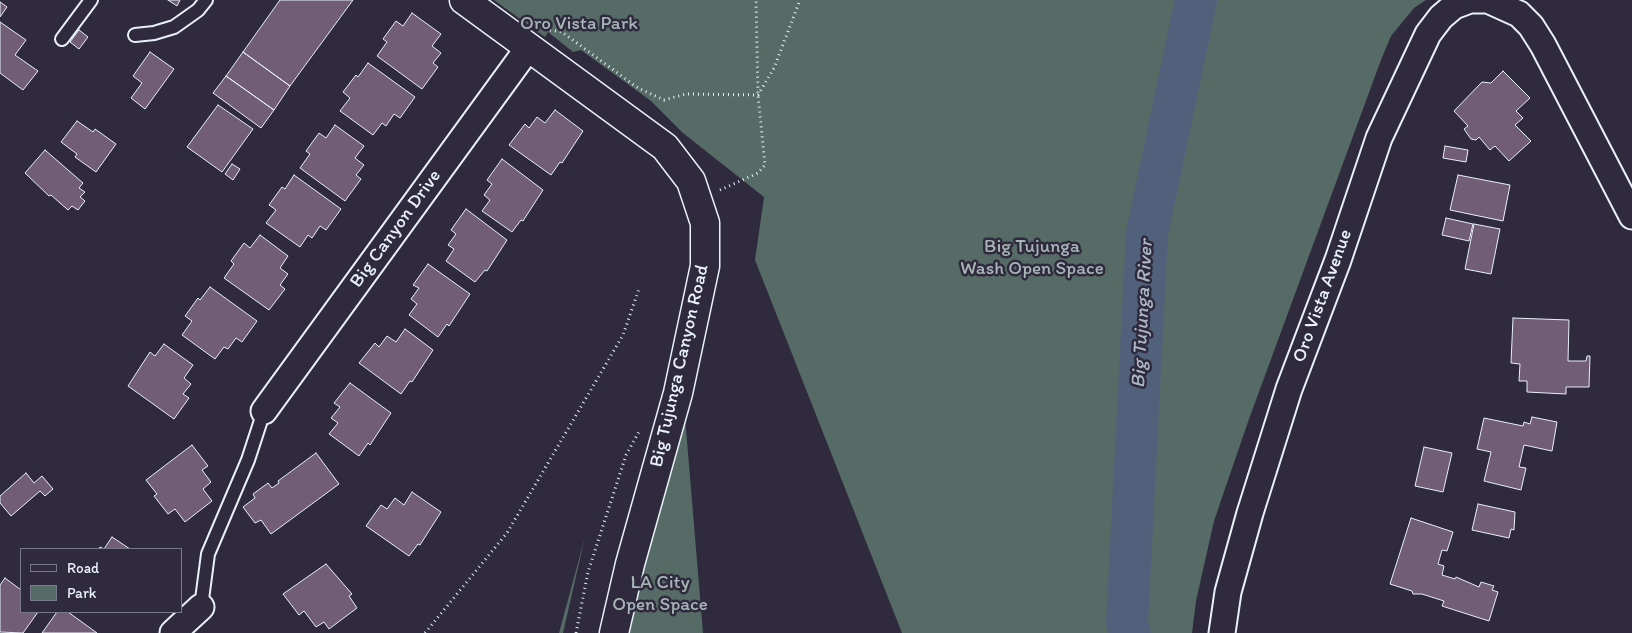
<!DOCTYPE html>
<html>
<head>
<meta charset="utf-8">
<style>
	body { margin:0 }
	#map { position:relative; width:1632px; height:633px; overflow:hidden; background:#2f2a3d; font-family:Itim,sans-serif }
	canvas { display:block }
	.legend { position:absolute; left:20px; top:548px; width:162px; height:65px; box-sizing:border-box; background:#2f2a3d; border:1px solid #797a88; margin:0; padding:6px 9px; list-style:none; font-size:15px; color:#e8f1f8 }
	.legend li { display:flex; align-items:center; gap:10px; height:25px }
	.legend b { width:25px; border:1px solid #797a88 }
</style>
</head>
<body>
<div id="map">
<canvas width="1632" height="633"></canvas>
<ul class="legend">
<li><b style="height:6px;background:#2f2a3d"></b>Road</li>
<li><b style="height:14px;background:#576b66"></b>Park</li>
</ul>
</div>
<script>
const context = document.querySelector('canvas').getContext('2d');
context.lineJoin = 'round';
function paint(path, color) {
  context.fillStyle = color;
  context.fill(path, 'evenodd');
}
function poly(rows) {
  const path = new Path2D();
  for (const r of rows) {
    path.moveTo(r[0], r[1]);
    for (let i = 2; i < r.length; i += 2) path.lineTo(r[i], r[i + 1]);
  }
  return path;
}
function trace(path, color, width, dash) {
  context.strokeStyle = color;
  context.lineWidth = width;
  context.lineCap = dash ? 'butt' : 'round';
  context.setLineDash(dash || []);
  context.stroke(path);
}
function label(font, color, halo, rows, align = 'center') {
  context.font = font + ' Itim,sans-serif';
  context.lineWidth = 5;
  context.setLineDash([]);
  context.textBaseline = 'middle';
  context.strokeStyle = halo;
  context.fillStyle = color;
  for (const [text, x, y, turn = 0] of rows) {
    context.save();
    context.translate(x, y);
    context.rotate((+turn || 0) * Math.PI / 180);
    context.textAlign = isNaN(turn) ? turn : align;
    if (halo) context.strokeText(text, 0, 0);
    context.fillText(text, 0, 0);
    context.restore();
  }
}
paint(poly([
	[494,0,1426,0,1414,8,1391,36,1381,60,1249,419,1214,521,1196,601,1192,633,902,633,755,260,764,197,683,133,651,101,581,50,573,52,548,32,545,37],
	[681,369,703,633,611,633],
	[585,537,563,633,559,633]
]), '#576b66');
trace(poly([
	[1130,633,1127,623,1147,233,1196,0]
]), '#51617b', 42);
const building = poly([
	[168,0,180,0,177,6,168,0],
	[280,0,353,0,290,86,243,52,280,0],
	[0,2,7,7,0,17,0,2],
	[412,13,441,34,432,46,441,53,433,63,438,67,422,89,377,56,387,42,383,39,396,21,403,26,412,13],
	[0,22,26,40,15,55,38,71,23,90,0,73,0,22],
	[79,30,88,37,79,49,70,42,79,30],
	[150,52,174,69,145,109,131,98,142,83,133,76,150,52],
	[243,52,290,86,274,110,226,76,243,52],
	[368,63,415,97,400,118,394,114,386,126,382,123,373,135,340,111,350,98,343,92,356,75,358,77,368,63],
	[1503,71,1530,98,1516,111,1523,118,1515,125,1531,141,1509,161,1495,146,1490,150,1479,137,1476,140,1471,139,1464,129,1468,126,1454,111,1482,82,1491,83,1503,71],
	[226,76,274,110,261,128,213,93,226,76],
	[218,105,253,129,222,172,187,147,218,105],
	[555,110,583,131,562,163,560,162,551,175,509,145,525,124,529,128,537,117,545,123,555,110],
	[77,121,93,132,95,129,116,144,96,172,75,157,77,154,61,142,77,121],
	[335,125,364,146,355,158,364,165,356,175,361,179,345,201,300,168,310,154,306,151,319,133,326,138,335,125],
	[1445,146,1468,150,1466,162,1443,158,1445,146],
	[45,150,83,183,79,188,85,192,80,197,85,201,78,210,72,206,68,210,51,195,49,196,25,173,45,150],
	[502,159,543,190,523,221,521,220,512,232,482,211,490,200,484,195,492,184,487,180,502,159],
	[232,164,240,169,233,180,225,174,232,164],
	[294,175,341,209,326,230,320,226,312,238,308,235,300,247,266,223,276,210,269,205,282,187,285,189,294,175],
	[1458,175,1510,185,1503,221,1450,210,1458,175],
	[466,209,507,240,487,271,485,270,475,282,446,261,454,249,448,245,456,234,451,230,466,209],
	[1446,218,1473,224,1469,241,1442,235,1446,218],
	[1474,224,1500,229,1491,274,1465,269,1474,224],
	[260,235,288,256,280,268,288,274,280,285,285,289,269,310,224,278,234,264,231,261,244,243,250,248,260,235],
	[428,264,470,294,449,326,447,324,438,337,409,315,417,304,411,299,419,288,413,285,428,264],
	[210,287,257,321,242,342,236,338,228,349,224,347,215,359,182,335,192,321,185,316,198,298,200,300,210,287],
	[1513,318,1569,320,1568,361,1586,361,1587,356,1590,356,1589,387,1566,387,1566,394,1527,392,1527,381,1519,381,1520,364,1511,363,1513,318],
	[405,329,433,350,412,382,410,381,401,394,359,363,375,343,379,347,387,336,396,342,405,329],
	[164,344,193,365,184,378,191,384,183,394,189,398,174,419,128,386,150,352,155,356,164,344],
	[350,383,391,413,370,445,368,443,359,456,329,434,338,423,331,418,340,407,334,403,350,383],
	[1532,417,1557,422,1552,451,1524,445,1519,467,1526,468,1521,490,1484,481,1491,452,1477,449,1484,418,1523,426,1524,422,1530,424,1532,417],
	[192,445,208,466,202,470,211,482,203,489,212,501,185,522,175,509,168,514,154,496,157,494,146,480,192,445],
	[1424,447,1452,453,1443,492,1415,486,1424,447],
	[316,453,339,484,271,534,261,520,255,523,243,507,255,498,253,494,268,483,272,488,279,483,278,481,316,453],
	[26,473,34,483,42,476,53,489,45,496,40,491,11,516,0,503,0,496,26,473],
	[412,492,441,512,420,545,418,544,409,556,366,526,381,505,387,509,395,498,404,505,412,492],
	[1478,504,1515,512,1514,530,1511,529,1509,538,1472,530,1478,504],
	[1411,518,1453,532,1447,551,1442,550,1438,564,1444,566,1442,575,1455,579,1456,577,1479,587,1481,582,1494,586,1492,590,1498,592,1489,621,1442,606,1444,601,1422,594,1413,594,1412,591,1390,584,1411,518],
	[112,537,130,549,99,549,100,547,104,549,112,537],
	[326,564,352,594,349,596,357,608,329,629,324,622,316,627,304,611,299,615,283,594,326,564],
	[5,578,21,590,21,612,38,612,23,633,0,632,0,585,5,578],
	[57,612,68,612,97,633,42,633,57,612]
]);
paint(building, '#715d76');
trace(building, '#e8f1f8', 1);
const service = poly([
	[135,35,154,33,174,27,198,10,206,0],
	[62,39,91,0],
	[201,607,208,554,248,460,264,411]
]);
const minor = poly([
	[1488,0,1519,14,1531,26,1543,45,1632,216],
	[264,411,529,47],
	[173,633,201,607],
	[1222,633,1228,592,1250,513,1289,389,1338,260,1379,138,1428,34,1441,17,1454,6,1470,0,1484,0]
]);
const tertiary = poly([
	[464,0,665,147,691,181,705,223,705,266,678,393,630,564,614,633]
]);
trace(service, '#e8f1f8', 16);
trace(minor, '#e8f1f8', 29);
trace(tertiary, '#e8f1f8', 31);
trace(poly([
	[550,30,562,32,638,88,664,100,686,94,758,95,774,68,800,0],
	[720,190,758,173,765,165,758,95,756,0],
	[425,633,507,533,623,335,639,289],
	[576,633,588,572,626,455,640,430]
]), '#e8f1f8', 3, [1, 4]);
trace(service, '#2f2a3d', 12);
trace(minor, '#2f2a3d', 25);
trace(tertiary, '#2f2a3d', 28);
label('19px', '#a7b5b6', '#2f2a3d', [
	["Oro Vista Park",579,24],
	["Big Tujunga",1032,247],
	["Wash Open Space",1032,269],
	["LA City",660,583],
	["Open Space",660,605]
]);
label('19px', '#e8f1f8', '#2f2a3d', [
	["Big Canyon Drive",396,229,-54],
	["Oro Vista Avenue",1323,296,-70],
	["Big Tujunga Canyon Road",680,366,-77]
]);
label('italic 20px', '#acb7c6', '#2f2a3d', [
	["Big Tujunga River",1143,314,-87]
]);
</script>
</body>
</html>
